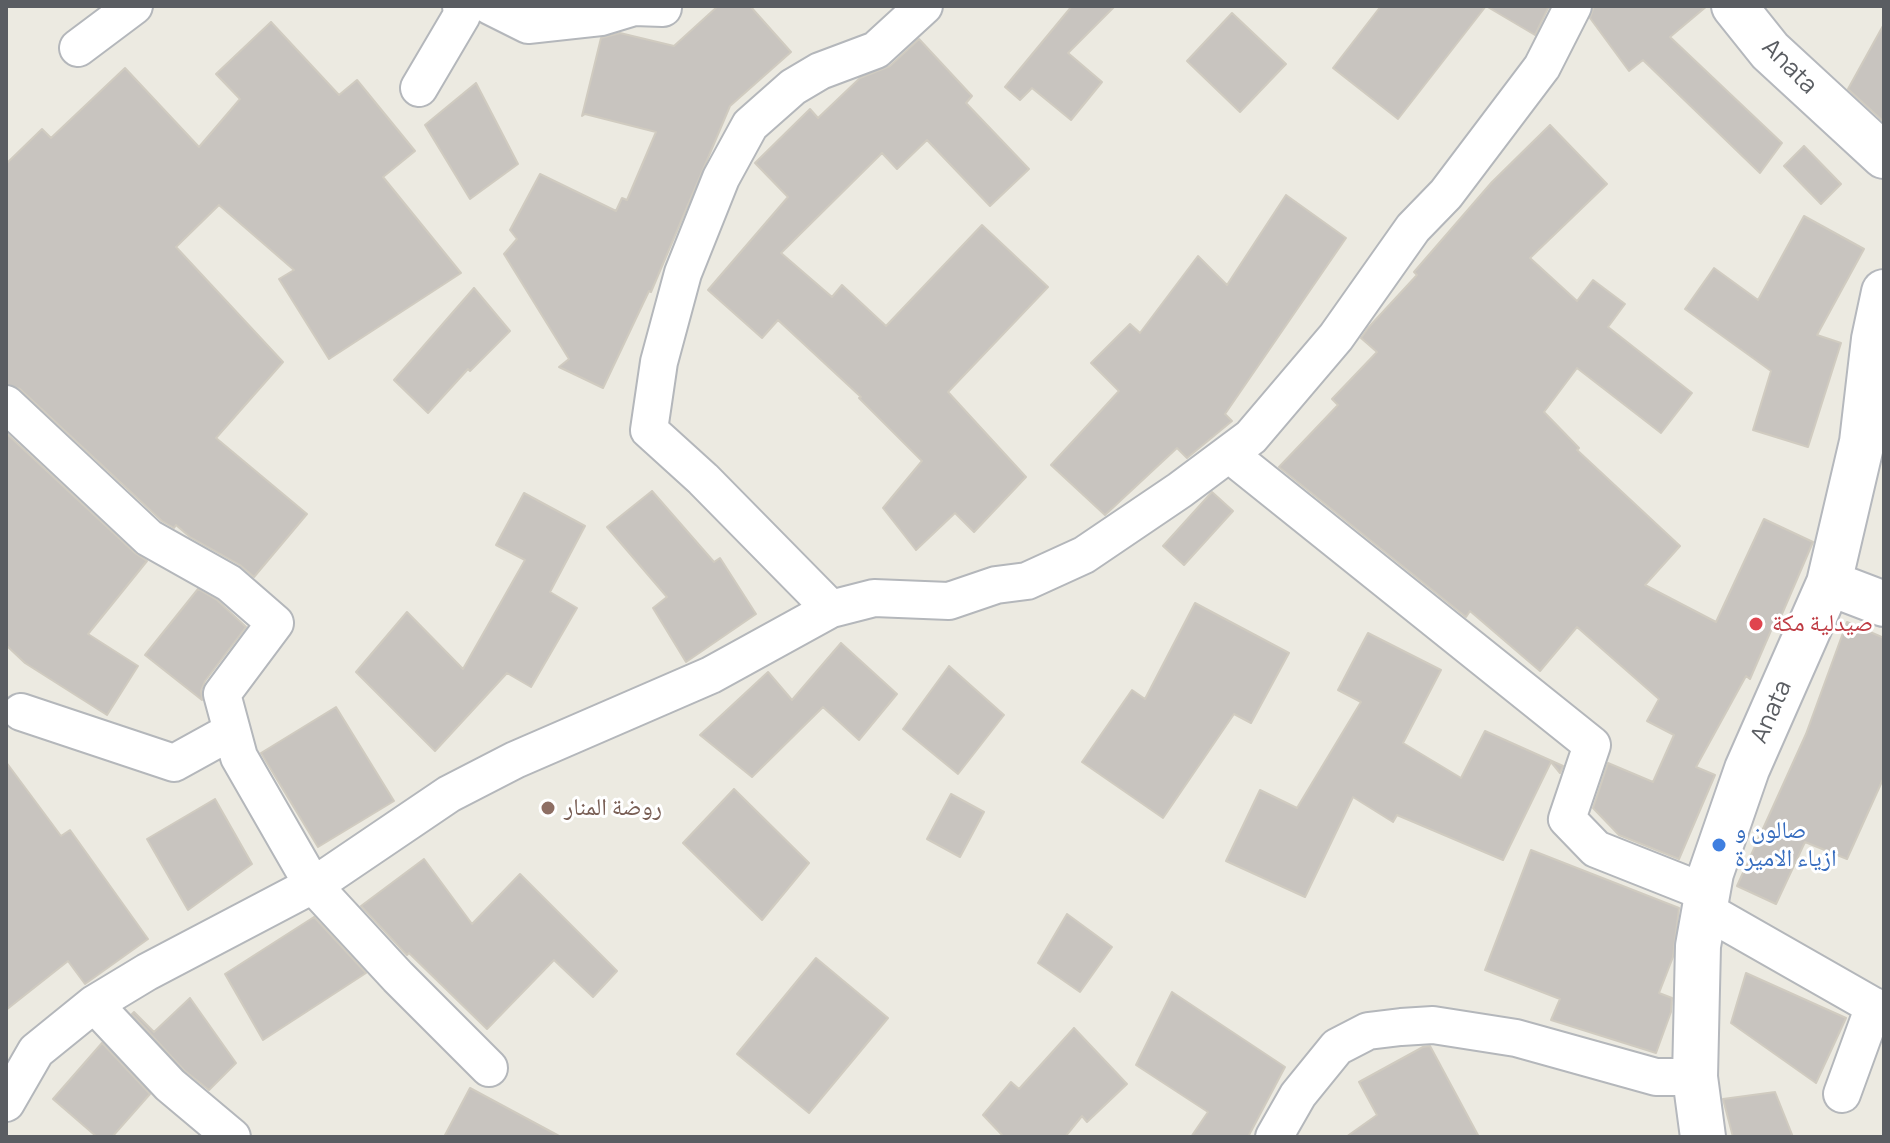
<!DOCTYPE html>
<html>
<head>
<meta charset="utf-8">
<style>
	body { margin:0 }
	#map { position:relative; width:1890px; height:1143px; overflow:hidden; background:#eceae1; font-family:Manrope,sans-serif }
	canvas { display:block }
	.frame { position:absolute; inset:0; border:8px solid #5a5d62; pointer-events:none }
</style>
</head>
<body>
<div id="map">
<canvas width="1890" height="1143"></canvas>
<div class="frame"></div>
</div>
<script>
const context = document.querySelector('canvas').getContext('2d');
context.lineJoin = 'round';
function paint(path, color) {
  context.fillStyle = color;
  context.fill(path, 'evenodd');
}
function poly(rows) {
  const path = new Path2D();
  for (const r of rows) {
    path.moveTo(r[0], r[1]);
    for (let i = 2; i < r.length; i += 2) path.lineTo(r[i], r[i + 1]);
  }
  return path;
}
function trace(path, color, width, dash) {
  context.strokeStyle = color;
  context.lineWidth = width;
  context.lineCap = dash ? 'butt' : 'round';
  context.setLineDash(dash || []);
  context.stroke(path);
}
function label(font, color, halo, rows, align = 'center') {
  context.font = font + ' Manrope,"Noto Naskh Arabic",sans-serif';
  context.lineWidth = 6;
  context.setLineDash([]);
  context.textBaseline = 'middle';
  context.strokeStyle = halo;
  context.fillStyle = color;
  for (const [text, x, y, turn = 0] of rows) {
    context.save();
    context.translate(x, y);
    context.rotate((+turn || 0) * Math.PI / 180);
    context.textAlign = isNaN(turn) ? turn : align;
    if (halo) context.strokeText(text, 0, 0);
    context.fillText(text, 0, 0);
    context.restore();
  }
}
const building = poly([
	[718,6,750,6,791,52,730,106,651,292,649,291,603,388,559,367,569,359,504,254,517,239,510,230,540,174,616,211,622,198,627,200,656,132,585,114,582,116,601,38,620,33,674,46,718,6],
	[1072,6,1115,6,1068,53,1102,82,1071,120,1032,88,1020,100,1005,87,1072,6],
	[1381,6,1549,6,1535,35,1486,6,1398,119,1333,68,1381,6],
	[1594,6,1707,6,1670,37,1782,143,1760,173,1643,60,1629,71,1590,18,1594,6],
	[1232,13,1286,64,1240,112,1187,61,1232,13],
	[271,22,339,95,357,80,415,151,383,177,461,273,329,359,279,279,294,270,219,205,176,247,283,362,216,438,307,514,254,577,240,565,190,537,176,525,174,528,162,521,20,389,6,384,6,164,42,129,51,138,125,68,199,147,240,99,216,74,271,22],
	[1884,24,1884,122,1848,89,1884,24],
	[919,39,972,96,966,103,1029,169,990,206,927,140,897,169,882,153,781,253,832,297,842,285,886,326,982,225,1048,287,948,392,1026,477,974,532,955,513,916,550,883,508,922,461,859,398,861,397,778,320,762,338,708,290,788,197,755,163,810,109,818,118,860,78,890,66,919,39],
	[476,83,518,164,470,199,425,125,476,83],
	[1550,125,1607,184,1530,258,1577,301,1593,280,1625,304,1608,327,1692,393,1661,433,1577,368,1544,412,1579,448,1577,450,1680,546,1645,585,1716,622,1764,519,1813,542,1779,621,1776,619,1750,679,1746,676,1696,767,1715,775,1679,859,1619,835,1593,808,1608,763,1653,782,1674,735,1647,721,1659,699,1577,627,1540,671,1470,611,1466,617,1279,467,1338,405,1332,399,1377,352,1361,338,1368,328,1417,275,1414,272,1492,182,1550,125],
	[1804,146,1841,184,1821,204,1784,166,1804,146],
	[1286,195,1346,238,1225,414,1232,421,1187,458,1177,448,1105,515,1051,465,1119,391,1091,363,1130,324,1140,333,1198,256,1227,285,1286,195],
	[1804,216,1864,249,1817,335,1841,343,1808,447,1753,430,1771,371,1685,309,1714,268,1758,300,1804,216],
	[474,288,510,331,470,371,468,369,428,413,394,380,474,288],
	[6,433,135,553,147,561,88,634,138,666,107,715,25,663,6,645,6,433],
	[652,491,714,562,720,558,756,614,686,662,653,608,667,597,607,527,652,491],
	[1212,492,1233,511,1184,565,1163,546,1212,492],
	[524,493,585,526,550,592,577,608,531,687,507,673,435,751,356,672,407,612,463,669,525,560,496,545,524,493],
	[198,589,217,600,246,627,205,681,201,691,202,700,145,655,198,589],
	[1195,603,1289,653,1251,723,1234,714,1163,818,1082,762,1132,690,1145,699,1195,603],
	[1847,622,1884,638,1884,777,1847,859,1805,842,1776,904,1737,886,1806,734,1847,622],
	[1368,633,1441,670,1403,743,1461,778,1485,731,1563,766,1560,773,1551,762,1503,860,1397,815,1393,822,1353,797,1305,897,1226,861,1260,790,1297,808,1361,702,1338,690,1368,633],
	[841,643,897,694,859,740,823,707,752,777,700,735,768,672,792,700,841,643],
	[949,666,1004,715,958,774,903,729,949,666],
	[336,707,394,801,318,847,261,753,336,707],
	[6,762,61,836,70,830,148,939,85,984,68,961,6,1010,6,762],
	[734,789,809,863,762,920,683,843,734,789],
	[951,794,984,812,960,857,927,839,951,794],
	[215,799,252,864,188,910,147,839,215,799],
	[1531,850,1679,908,1673,957,1659,993,1672,998,1671,1012,1656,1053,1551,1020,1560,999,1485,970,1531,850],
	[424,859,472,924,520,874,617,971,593,997,554,960,487,1029,409,953,407,955,361,906,424,859],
	[1067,914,1112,947,1080,992,1038,963,1067,914],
	[314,917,366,973,263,1040,225,974,314,917],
	[816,958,888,1018,809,1113,737,1054,816,958],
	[1746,973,1846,1018,1816,1083,1731,1023,1746,973],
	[1172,992,1285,1067,1248,1137,1191,1137,1208,1112,1136,1065,1172,992],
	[190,998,236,1063,209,1090,184,1070,132,1014,134,1012,154,1032,190,998],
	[1074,1028,1127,1084,1087,1122,1082,1116,1065,1137,1004,1137,983,1115,1011,1082,1019,1089,1074,1028],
	[102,1043,150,1094,112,1137,97,1137,53,1099,102,1043],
	[1430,1046,1479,1137,1346,1137,1377,1115,1359,1082,1423,1047,1430,1046],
	[470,1088,561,1137,444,1137,470,1088],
	[1775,1092,1793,1137,1733,1137,1723,1099,1775,1092]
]);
paint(building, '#c8c4bf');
trace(building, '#d0cbc0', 2);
const street = poly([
	[490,6,528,25,601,17,634,7,663,8],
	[78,48,134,6],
	[419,88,462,15,461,6],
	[6,404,149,538,229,583,275,623,222,694,239,757,312,884,398,977,489,1068],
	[1229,454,1592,745,1567,819,1596,849,1707,893],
	[831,609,703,479,649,430,659,362,683,273,721,178,750,125,793,87,820,71,876,50,924,6],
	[21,712,174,763,232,731],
	[1705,910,1884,1012],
	[94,1004,170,1085,232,1137],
	[1842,1094,1874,1006],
	[6,1103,36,1051,94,1004,147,972,322,880,449,794,515,760,711,675,831,609,874,598,949,601,996,585,1027,581,1084,555,1180,490,1251,437,1336,337,1413,228,1446,194,1542,67,1573,6],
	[1274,1137,1298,1095,1337,1047,1368,1031,1401,1027,1433,1025,1516,1038,1656,1077,1695,1077]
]);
const secondary = poly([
	[1734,6,1770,51,1884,156],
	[1829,583,1884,604],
	[1703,1137,1695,1077,1698,946,1711,873,1747,769,1829,583,1862,442,1874,339,1884,292]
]);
trace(street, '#b4b7bb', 40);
trace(secondary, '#b5b8bd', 48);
trace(street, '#fff', 36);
trace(secondary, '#fff', 44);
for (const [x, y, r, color] of [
	[1756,624,8,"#e0444e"],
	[548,808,8,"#8d6e63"],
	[1719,845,8,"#3f7fe0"]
]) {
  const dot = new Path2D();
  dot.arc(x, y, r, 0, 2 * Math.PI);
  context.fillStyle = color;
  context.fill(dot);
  trace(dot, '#fff', 3);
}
label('24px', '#5a5d62', '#fff', [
	["Anata",1789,67,45],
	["Anata",1772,712,-66]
]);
label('24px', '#be3a42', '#fff', [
	["صيدلية مكة",1772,624]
], 'left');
label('24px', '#785e54', '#fff', [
	["روضة المنار",564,808]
], 'left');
label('24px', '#366cbe', '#fff', [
	["صالون و",1735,831],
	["ازياء الاميرة",1735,859]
], 'left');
</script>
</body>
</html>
